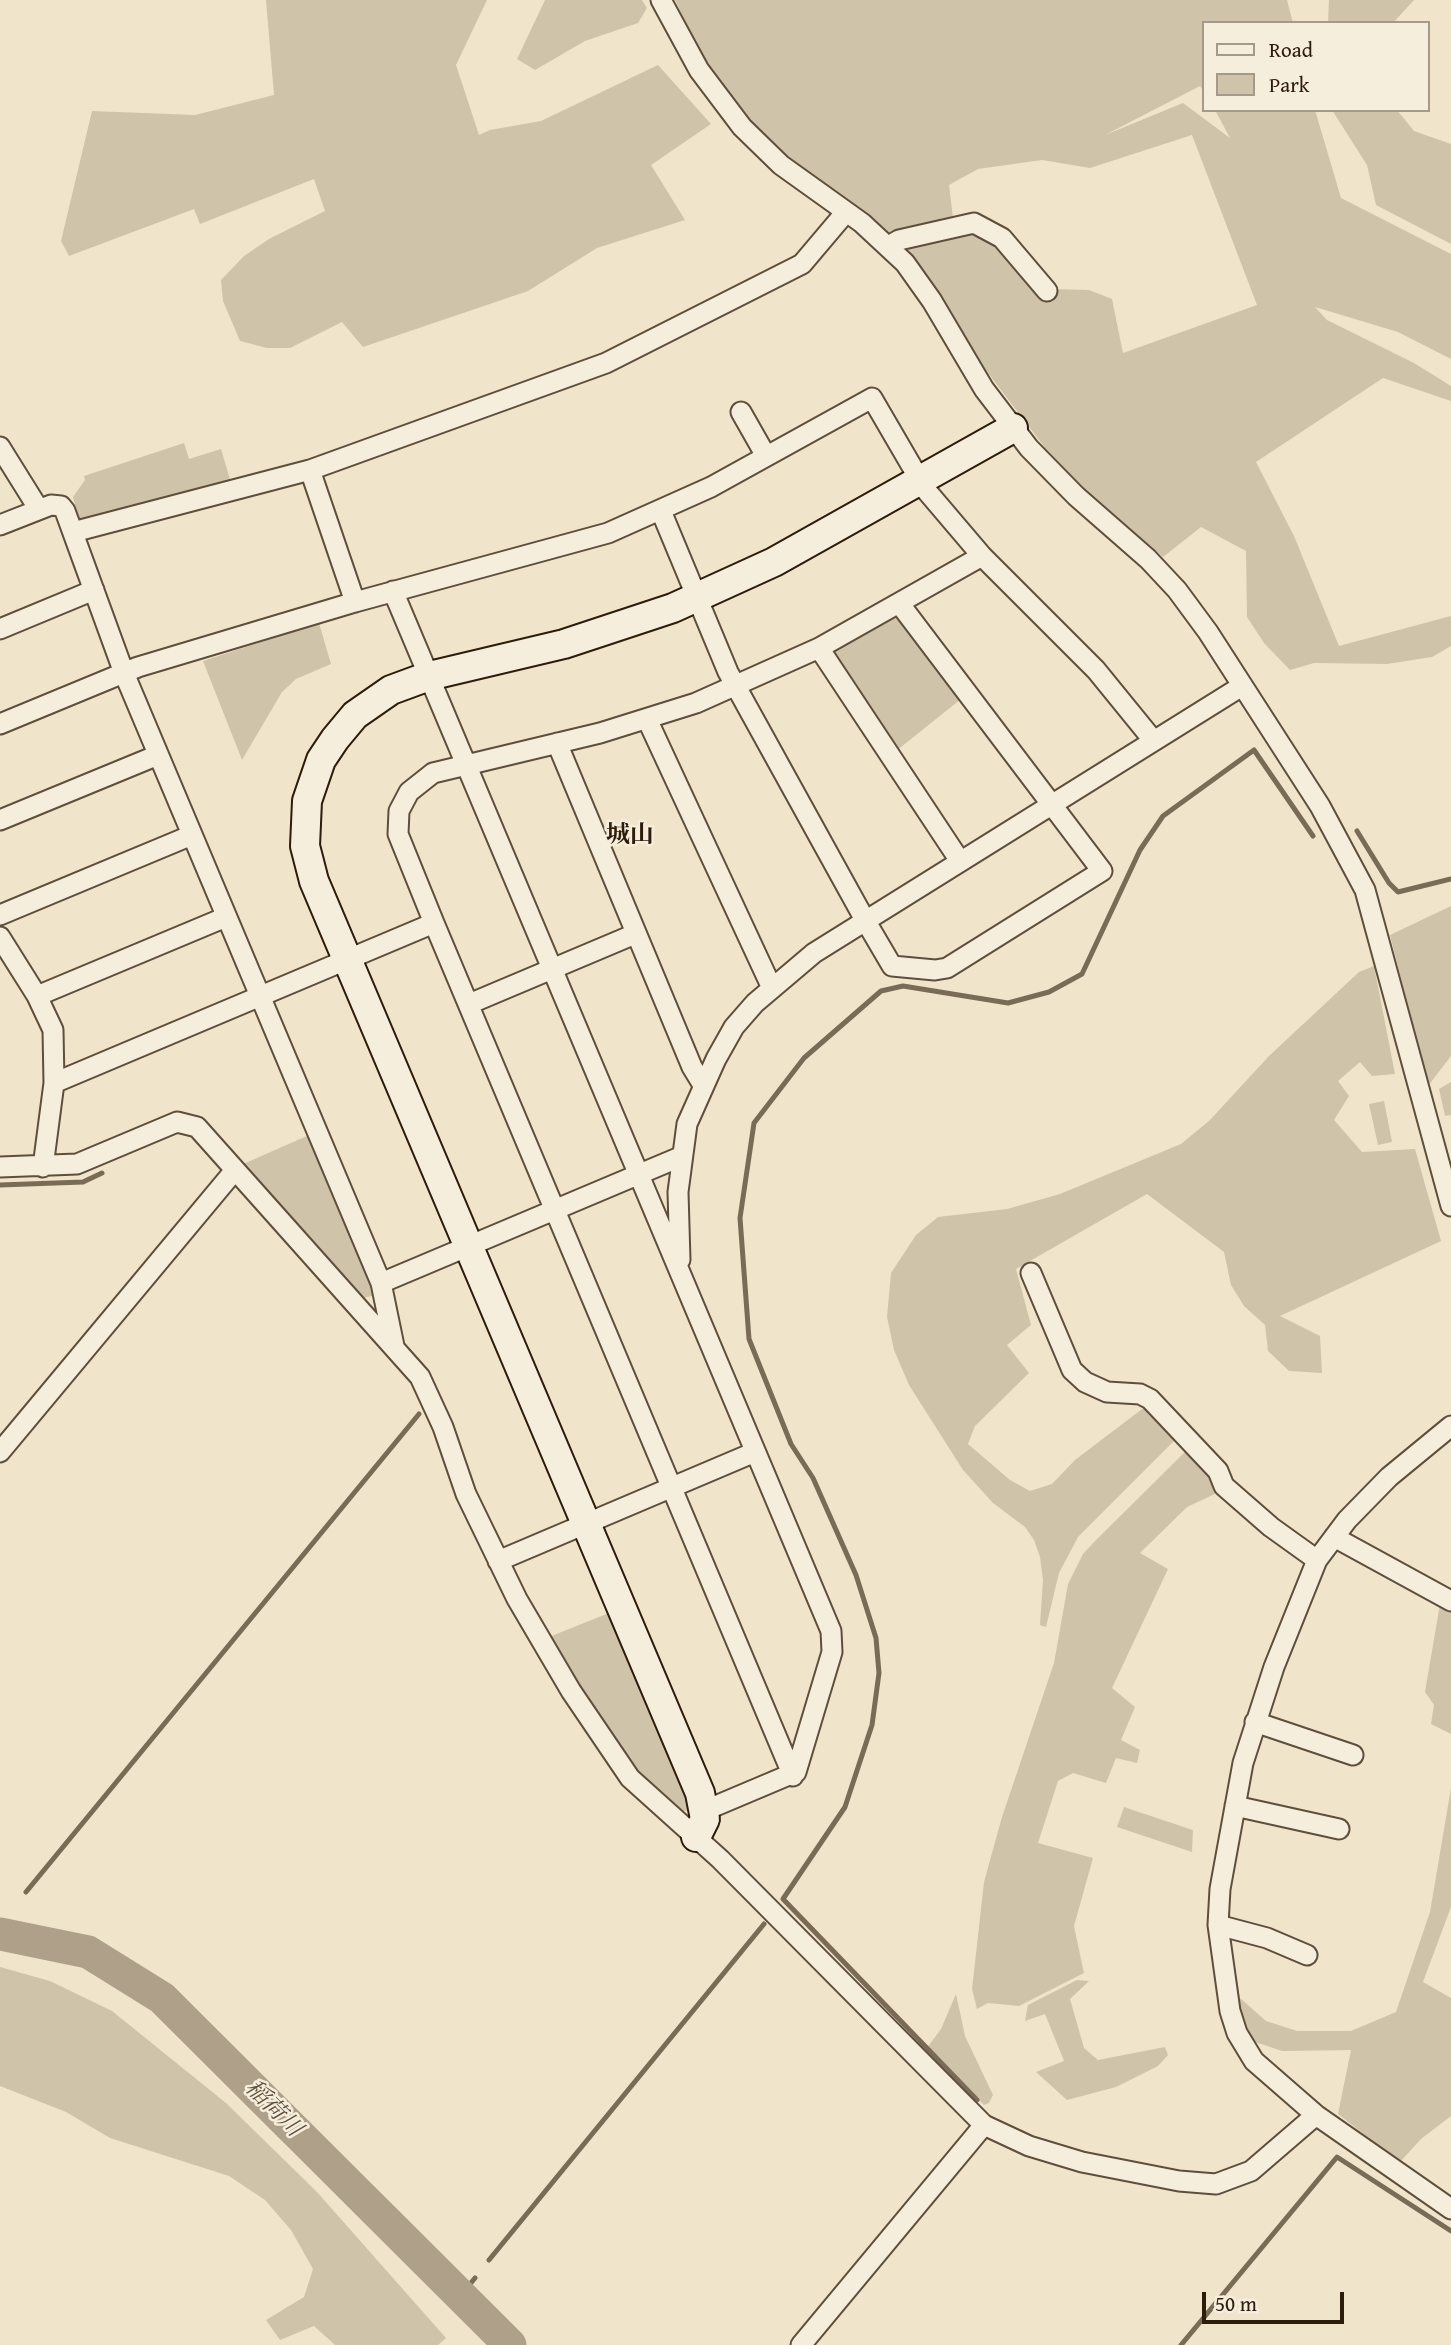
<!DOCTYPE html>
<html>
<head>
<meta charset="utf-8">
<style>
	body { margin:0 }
	#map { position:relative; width:1451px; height:2345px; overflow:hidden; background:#f0e5ca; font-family:"Gentium Book Plus",serif }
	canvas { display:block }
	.legend { position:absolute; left:1202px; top:21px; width:228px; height:91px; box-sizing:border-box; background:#f5eedd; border:2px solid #a59a89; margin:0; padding:9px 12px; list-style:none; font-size:21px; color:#2d1b0b }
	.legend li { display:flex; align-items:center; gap:14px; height:35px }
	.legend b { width:35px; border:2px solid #a59a89 }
	.scale { position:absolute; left:1202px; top:2292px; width:142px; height:32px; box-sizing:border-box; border:4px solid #2d1b0b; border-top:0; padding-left:9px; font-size:21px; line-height:24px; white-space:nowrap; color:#2d1b0b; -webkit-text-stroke:5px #f5eedd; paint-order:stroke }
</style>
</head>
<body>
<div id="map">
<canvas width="1451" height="2345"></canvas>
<ul class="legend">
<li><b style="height:9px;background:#f5eedd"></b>Road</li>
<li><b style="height:19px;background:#cfc3aa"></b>Park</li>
</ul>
<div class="scale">50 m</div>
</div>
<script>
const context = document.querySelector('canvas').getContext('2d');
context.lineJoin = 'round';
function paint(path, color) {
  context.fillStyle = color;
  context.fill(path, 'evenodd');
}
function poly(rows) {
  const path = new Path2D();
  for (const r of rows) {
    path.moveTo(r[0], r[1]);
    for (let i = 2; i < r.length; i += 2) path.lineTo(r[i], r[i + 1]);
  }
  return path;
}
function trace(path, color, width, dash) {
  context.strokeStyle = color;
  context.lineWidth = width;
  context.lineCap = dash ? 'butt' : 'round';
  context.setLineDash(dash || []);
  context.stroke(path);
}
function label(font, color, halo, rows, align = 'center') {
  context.font = font + ' "Gentium Book Plus","Noto Serif JP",serif';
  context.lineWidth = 5;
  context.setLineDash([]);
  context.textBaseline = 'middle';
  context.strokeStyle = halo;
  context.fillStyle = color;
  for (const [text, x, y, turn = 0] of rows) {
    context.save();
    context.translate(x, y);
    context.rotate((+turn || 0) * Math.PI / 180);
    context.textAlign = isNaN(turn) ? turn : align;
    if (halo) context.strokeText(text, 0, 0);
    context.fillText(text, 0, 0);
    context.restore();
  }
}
paint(poly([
	[266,0,487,0,456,65,479,135,490,130,541,121,658,65,711,124,651,165,685,220,597,248,528,291,363,347,342,322,290,348,267,348,240,341,223,301,221,280,244,256,269,239,325,211,314,179,200,224,194,209,69,256,61,241,92,111,195,115,274,95],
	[545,0,642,0,647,8,638,23,585,41,535,70,517,59],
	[675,0,1287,0,1293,23,1204,23,1204,92,1200,86,1105,135,1183,103,1230,138,1215,110,1315,110,1341,198,1451,254,1451,359,1398,332,1315,307,1327,320,1414,363,1451,386,1451,401,1383,378,1256,462,1294,536,1339,646,1451,616,1451,646,1432,657,1387,664,1314,663,1290,670,1264,643,1247,617,1246,551,1201,527,1163,557,1082,486,1046,449,985,369,920,268,774,145,728,96,701,54],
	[1192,135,1257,305,1123,353,1112,299,1089,290,1052,289,1012,239,953,218,949,185,978,169,1042,160,1090,168],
	[1329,0,1414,0,1393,23,1328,23],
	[1332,110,1397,110,1414,131,1451,144,1451,244,1376,205,1367,165],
	[184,443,189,459,221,449,232,486,79,521,73,497,85,480,84,476],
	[893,618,900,619,961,699,896,751,835,659,835,651],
	[319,623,331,664,296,679,282,692,242,760,203,661],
	[1451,906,1451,1056,1428,1086,1390,935],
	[1374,966,1395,1074,1372,1076,1360,1062,1338,1081,1349,1096,1334,1120,1362,1152,1415,1149,1441,1241,1280,1316,1320,1336,1322,1373,1289,1371,1268,1351,1265,1325,1244,1306,1231,1285,1224,1252,1147,1194,1016,1269,1031,1325,1007,1345,1029,1373,975,1426,968,1444,1010,1480,1030,1491,1052,1484,1075,1460,1146,1406,1177,1438,1078,1537,1059,1573,1046,1627,1040,1625,1043,1580,1040,1557,1034,1540,1025,1527,993,1503,963,1470,909,1385,894,1350,887,1317,891,1273,916,1235,938,1217,1007,1209,1060,1194,1181,1144,1210,1120,1269,1056,1359,972],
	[1451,1082,1451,1115,1445,1116,1439,1089],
	[1384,1101,1392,1142,1378,1145,1369,1104],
	[309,1135,373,1289,372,1296,362,1298,241,1165],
	[1189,1448,1219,1492,1187,1507,1140,1553,1168,1569,1112,1688,1135,1707,1121,1740,1140,1750,1137,1763,1116,1758,1106,1783,1073,1773,1058,1781,1038,1843,1093,1858,1074,1926,1084,1973,1019,2006,988,2003,977,2009,972,1989,984,1882,1002,1817,1054,1663,1068,1584,1083,1554,1094,1542],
	[1440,1604,1451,1610,1451,1734,1431,1724,1434,1705,1425,1692],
	[609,1613,691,1806,689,1810,682,1812,637,1772,590,1705,549,1637],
	[1451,1788,1451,1907,1423,1982,1451,1998,1451,2116,1421,2139,1400,2162,1338,2114,1351,2050,1282,2051,1252,2041,1239,2012,1228,1947,1232,1949,1240,1998,1266,2021,1297,2031,1351,2031,1396,2012,1430,1912],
	[1124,1807,1193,1830,1192,1852,1117,1827],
	[0,1967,50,1981,112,2011,226,2103,317,2192,446,2338,438,2345,335,2345,314,2326,280,2340,266,2320,304,2297,313,2269,291,2230,265,2200,229,2176,110,2138,66,2112,0,2086],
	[1077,1980,1089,1981,1070,1999,1084,2048,1098,2060,1165,2047,1168,2055,1158,2066,1116,2087,1067,2100,1036,2072,1064,2061,1045,2014,1025,2021,1028,2005],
	[956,1994,965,2036,993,2095,989,2103,984,2105,927,2048,941,2029]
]), '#cfc3aa');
trace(poly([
	[1357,831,1389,883,1398,892,1451,879],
	[0,1185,83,1182,102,1173],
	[26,1892,419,1414],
	[977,2100,783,1899,845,1807,872,1725,879,1673,876,1638,856,1575,813,1478,791,1444,749,1339,740,1218,754,1123,804,1058,881,991,903,986,1008,1003,1049,992,1082,974,1140,850,1163,816,1254,750,1313,836],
	[489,2260,764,1924],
	[461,2295,475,2278],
	[1181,2345,1337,2157,1451,2231]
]), '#7a6b57', 5);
trace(poly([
	[0,1934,88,1952,162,1998,510,2345]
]), '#aea089', 33);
const street = poly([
	[661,0,699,70,742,127,781,165,862,223,905,263,932,301,984,389,1029,448,1076,496,1148,559,1177,590,1208,632,1320,806,1365,890,1451,1206],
	[889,246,899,240,974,223,1002,238,1047,291],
	[741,412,766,456],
	[0,447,38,508],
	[310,470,355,602],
	[661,511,728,672,865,920,892,966,935,970,947,968,1102,871,899,603],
	[0,525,51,505,61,506,65,511,124,673,381,1283,394,1346],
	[73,532,310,470,606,363,802,264,846,212],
	[393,591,831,1631,832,1652,796,1772,706,1810],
	[0,629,94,590],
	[819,648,960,861],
	[647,719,771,986],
	[0,724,138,667,355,602,608,533,711,487,872,398,925,489,982,556,1096,670,1153,740],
	[557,743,692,1067,703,1085],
	[0,820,158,755],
	[0,915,192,835],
	[0,937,37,996,53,1030,54,1083,43,1167],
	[37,996,226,917],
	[469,1004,635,934],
	[54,1083,434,923],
	[0,1167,77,1164,177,1122,197,1127,420,1377,443,1427,466,1494,517,1599,571,1691,630,1778,720,1859,984,2125,1029,2146,1082,2162,1179,2181,1216,2184,1251,2171,1316,2115],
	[680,1260,678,1192,687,1124,716,1059,734,1027,755,1003,814,953,1242,686],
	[1031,1273,1072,1370,1085,1382,1107,1392,1140,1394,1150,1399,1218,1471,1224,1486,1271,1527,1317,1560],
	[381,1283,680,1157],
	[1451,1426,1389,1477,1347,1520,1317,1560,1274,1667,1243,1763,1220,1889,1218,1925,1230,2011,1237,2033,1254,2061,1316,2115,1451,2209],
	[0,1452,235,1170],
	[1334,1537,1451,1601],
	[498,1561,755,1452],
	[1255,1722,1353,1755],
	[793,1776,434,923,398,834,399,811,409,792,433,773,600,733,696,703,819,648,982,556],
	[1235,1806,1339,1829],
	[1218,1925,1267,1938,1307,1955],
	[801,2345,984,2125]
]);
const secondary = poly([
	[696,1837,705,1819,700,1793,314,881,305,846,307,801,321,760,335,739,355,715,391,690,429,676,564,644,673,608,774,562,1013,428]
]);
trace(street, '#5e4e3b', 23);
trace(secondary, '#2d1b0b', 32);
trace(street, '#f5eedd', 19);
trace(secondary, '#f5eedd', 28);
label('italic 23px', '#61503d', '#f5eedd', [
	["稲荷川",273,2109,45]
]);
label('bold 24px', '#2d1b0b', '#f5eedd', [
	["城山",630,836]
]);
</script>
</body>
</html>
